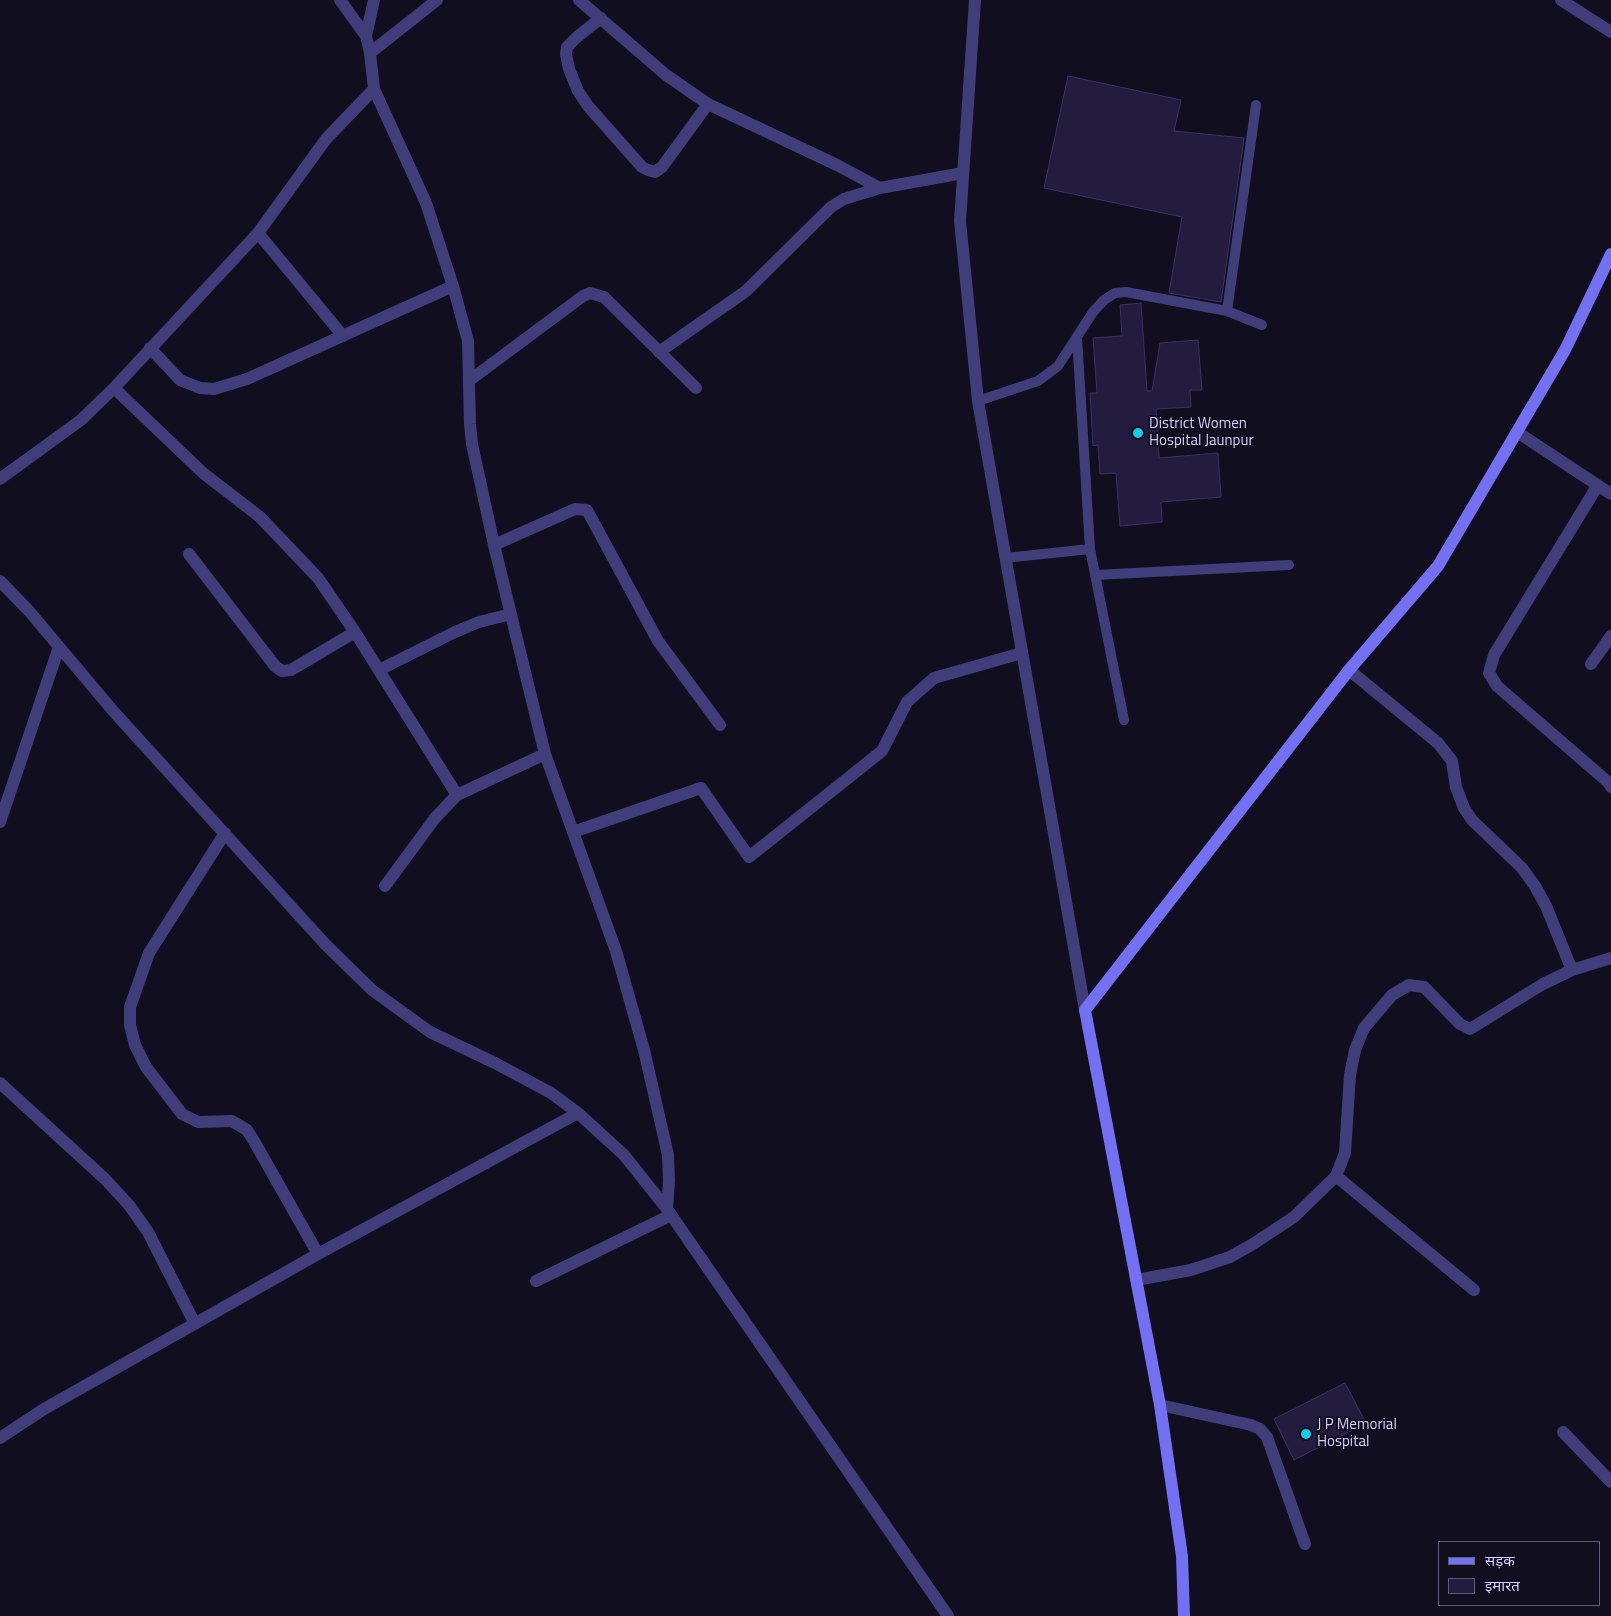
<!DOCTYPE html>
<html>
<head>
<meta charset="utf-8">
<style>
	body { margin:0 }
	#map { position:relative; width:1611px; height:1616px; overflow:hidden; background:#110e1f; font-family:"Titillium Web","Noto Sans Devanagari",sans-serif }
	canvas { display:block }
	.legend { position:absolute; left:1438px; top:1541px; width:162px; height:65px; box-sizing:border-box; background:#110e1f; border:1px solid #5f5c77; margin:0; padding:6px 9px; list-style:none; font-size:15px; color:#d5d0fb }
	.legend li { display:flex; align-items:center; gap:10px; height:25px }
	.legend b { width:25px; border:1px solid #5f5c77 }
</style>
</head>
<body>
<div id="map">
<canvas width="1611" height="1616"></canvas>
<ul class="legend">
<li><b style="height:6px;background:#7470f2"></b>सड़क</li>
<li><b style="height:14px;background:#231c3e"></b>इमारत</li>
</ul>
</div>
<script>
const context = document.querySelector('canvas').getContext('2d');
context.lineJoin = 'round';
function paint(path, color) {
  context.fillStyle = color;
  context.fill(path, 'evenodd');
}
function poly(rows) {
  const path = new Path2D();
  for (const r of rows) {
    path.moveTo(r[0], r[1]);
    for (let i = 2; i < r.length; i += 2) path.lineTo(r[i], r[i + 1]);
  }
  return path;
}
function trace(path, color, width, dash) {
  context.strokeStyle = color;
  context.lineWidth = width;
  context.lineCap = dash ? 'butt' : 'round';
  context.setLineDash(dash || []);
  context.stroke(path);
}
function label(font, color, halo, rows, align = 'center') {
  context.font = font + ' "Titillium Web",sans-serif';
  context.lineWidth = 4;
  context.setLineDash([]);
  context.textBaseline = 'middle';
  context.strokeStyle = halo;
  context.fillStyle = color;
  for (const [text, x, y, turn = 0] of rows) {
    context.save();
    context.translate(x, y);
    context.rotate((+turn || 0) * Math.PI / 180);
    context.textAlign = isNaN(turn) ? turn : align;
    if (halo) context.strokeText(text, 0, 0);
    context.fillText(text, 0, 0);
    context.restore();
  }
}
const building = poly([
	[1068,76,1181,100,1174,131,1244,138,1221,302,1169,293,1182,217,1044,188,1068,76],
	[1141,303,1147,391,1152,391,1160,343,1198,340,1202,390,1190,390,1191,407,1156,409,1159,458,1218,453,1221,497,1161,502,1162,522,1120,526,1116,473,1100,474,1098,445,1093,446,1090,393,1097,393,1093,338,1122,336,1120,305,1141,303],
	[1345,1383,1366,1423,1294,1460,1274,1419,1345,1383]
]);
paint(building, '#231c3e');
trace(building, '#3b3068', 1);
trace(poly([
	[1227,311,1256,105],
	[1077,337,1090,549,1124,720],
	[978,401,1038,381,1058,366,1093,312,1104,300,1115,293,1126,292,1227,311,1262,325],
	[1005,558,1090,549],
	[1095,575,1289,565]
]), '#403d7a', 10);
trace(poly([
	[340,0,366,36,370,53,374,89,426,203,453,286,468,341,470,424,472,444,494,545,545,754,616,951,644,1050,668,1155,669,1181,667,1209],
	[579,0,666,75,708,104,837,165,880,188],
	[601,18,577,37,567,47,566,54,569,69,578,91,588,106,642,167,648,170,655,172,662,167,708,104],
	[366,36,374,0],
	[370,53,437,0],
	[258,233,343,336],
	[150,348,180,380,200,388,214,389,247,379,453,286],
	[659,352,746,291,831,207,844,199,880,188,963,173],
	[470,380,583,296,590,293,604,297,696,388],
	[114,388,203,473,260,517,318,578,355,632,457,795],
	[1517,432,1611,494],
	[0,479,81,420,114,388,258,233,326,139,374,89],
	[1598,485,1494,655,1489,673,1497,686,1609,783,1611,787],
	[494,545,575,509,587,510,658,641,720,725],
	[189,554,275,666,282,671,291,670,355,632],
	[0,581,29,611,114,712,326,945,372,990,430,1032,495,1063,551,1093,578,1113,624,1155,667,1209,948,1616],
	[1591,664,1611,636],
	[379,670,455,632,479,622,511,614],
	[1349,670,1438,743,1452,761,1456,787,1464,808,1472,820,1522,868,1535,886,1546,906,1572,970],
	[0,822,59,647],
	[573,832,701,788,749,857,882,751,907,702,934,678,1022,653],
	[225,833,149,953,130,1007,130,1025,135,1045,146,1067,182,1114,198,1122,232,1121,247,1130,254,1141,318,1254],
	[385,886,435,818,457,795,545,754],
	[0,1083,105,1179,129,1205,148,1232,195,1324],
	[1336,1176,1474,1290],
	[1136,1280,1191,1270,1230,1257,1253,1244,1294,1217,1336,1176,1345,1153,1350,1075,1355,1050,1364,1028,1392,995,1409,985,1424,987,1460,1024,1470,1029,1543,984,1572,970,1611,958],
	[536,1281,671,1215],
	[1160,1405,1251,1425,1260,1429,1267,1437,1305,1544],
	[1563,1432,1611,1482],
	[0,1438,44,1409,318,1254,578,1113]
]), '#403d7a', 12);
trace(poly([
	[975,0,960,221,978,401,1085,1010],
	[1561,0,1611,32]
]), '#403d7a', 12);
trace(poly([
	[1184,1616,1182,1556,1160,1405,1085,1010,1349,670,1438,566,1565,350,1611,254]
]), '#7470f2', 12);
for (const [x, y, r, color] of [
	[1138,433,6,"#14cee3"],
	[1306,1434,6,"#14cee3"]
]) {
  const dot = new Path2D();
  dot.arc(x, y, r, 0, 2 * Math.PI);
  context.fillStyle = color;
  context.fill(dot);
  trace(dot, '#110e1f', 2);
}
label('15px', '#d5d0fb', '#110e1f', [
	["District Women",1149,424],
	["Hospital Jaunpur",1149,441],
	["J P Memorial",1317,1425],
	["Hospital",1317,1442]
], 'left');
</script>
</body>
</html>
